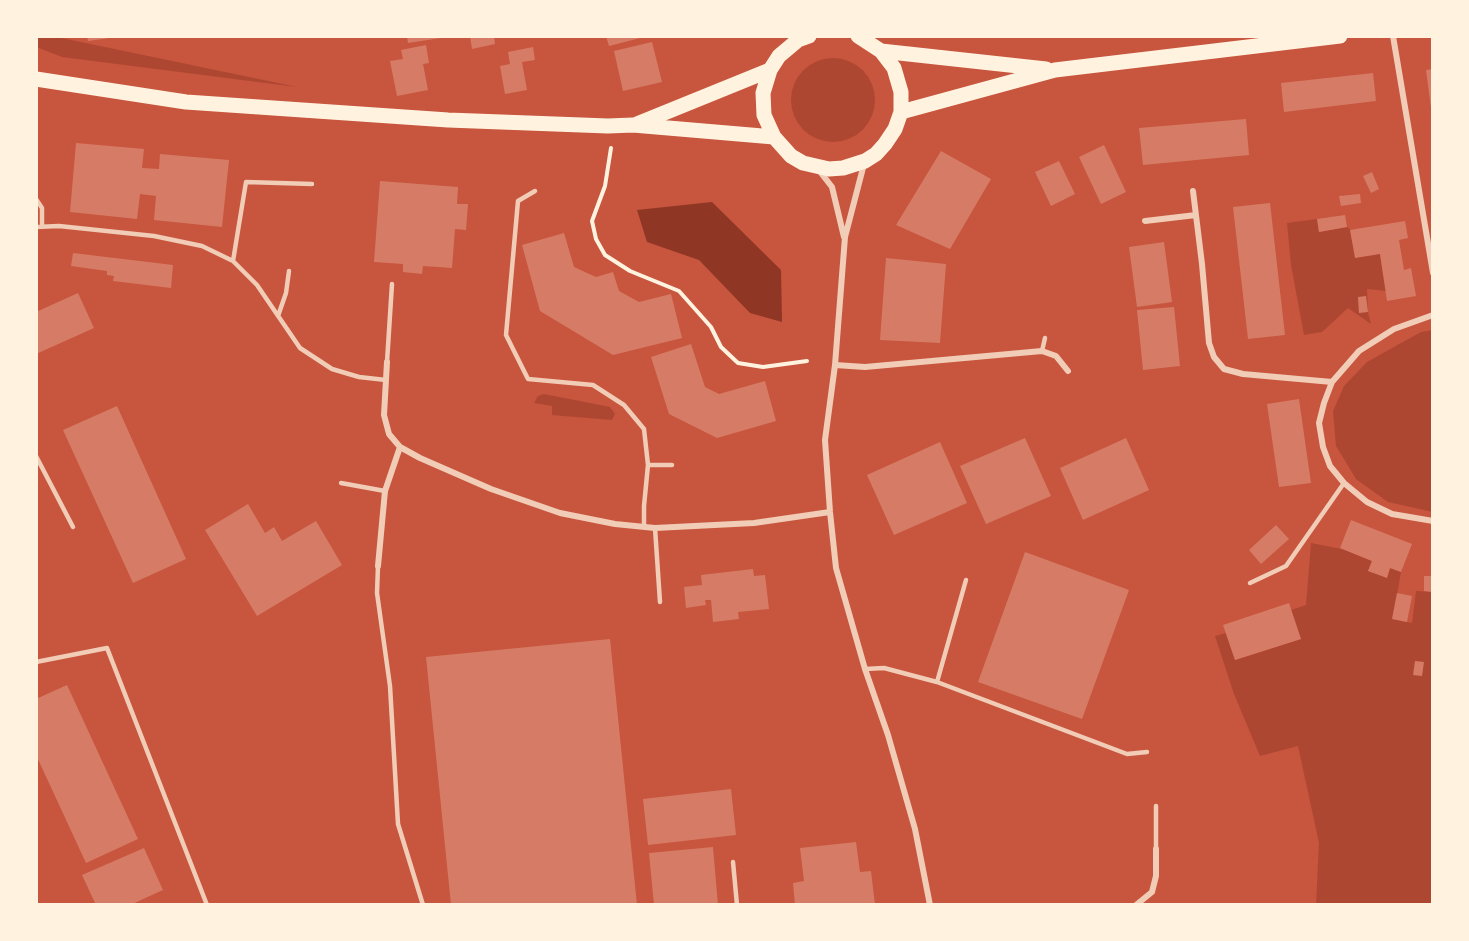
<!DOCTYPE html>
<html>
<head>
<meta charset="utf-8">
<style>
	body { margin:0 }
	#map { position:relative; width:1469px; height:941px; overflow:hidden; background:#c8553d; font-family:"Archivo Narrow",sans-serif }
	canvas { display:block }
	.frame { position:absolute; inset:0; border:38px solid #fff3e0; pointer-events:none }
</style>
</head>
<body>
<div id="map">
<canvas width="1469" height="941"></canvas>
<div class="frame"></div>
</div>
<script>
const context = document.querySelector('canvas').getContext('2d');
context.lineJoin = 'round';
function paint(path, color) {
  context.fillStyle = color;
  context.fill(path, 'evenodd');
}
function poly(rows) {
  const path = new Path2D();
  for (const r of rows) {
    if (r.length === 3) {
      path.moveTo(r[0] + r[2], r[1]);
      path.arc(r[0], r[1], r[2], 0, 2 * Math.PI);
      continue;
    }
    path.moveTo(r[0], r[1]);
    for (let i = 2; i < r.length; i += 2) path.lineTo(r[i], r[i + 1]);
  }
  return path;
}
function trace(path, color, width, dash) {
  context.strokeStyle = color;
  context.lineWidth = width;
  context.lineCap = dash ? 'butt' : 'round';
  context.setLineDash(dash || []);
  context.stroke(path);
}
paint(poly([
	[36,36,52,36,297,87,62,57,36,47],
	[833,100,42],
	[1317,219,1319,232,1347,227,1380,254,1386,291,1367,289,1368,312,1371,324,1348,308,1322,332,1304,335,1291,265,1287,223],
	[1433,330,1433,512,1388,502,1356,479,1336,446,1333,411,1344,386,1367,362,1421,332],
	[544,394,610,407,615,414,612,420,552,415,552,406,534,403,538,396],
	[1311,543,1342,549,1372,561,1368,571,1387,577,1390,568,1401,572,1393,619,1412,623,1416,591,1433,592,1433,905,1316,905,1319,843,1298,746,1260,756,1234,694,1215,636,1226,633,1235,660,1301,639,1291,610,1306,605]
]), '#ae4732');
paint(poly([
	[712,202,781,270,782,322,750,313,699,260,647,242,637,210]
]), '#8f3625');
paint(poly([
	[87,36,117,36,117,37,88,41],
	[407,36,441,36,441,38,408,43],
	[470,36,494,36,495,44,472,49],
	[606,36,644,36,644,37,609,46],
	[652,42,662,82,623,91,614,51],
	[426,45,429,63,423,64,428,90,397,96,390,61,403,59,401,50],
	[533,47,535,60,522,62,527,90,505,94,500,66,510,64,508,52],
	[1433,69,1433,110,1431,108,1426,70],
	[1373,73,1376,101,1284,112,1281,83],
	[1246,119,1249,155,1143,165,1139,128],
	[76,143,144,149,142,168,159,169,160,154,229,160,222,227,154,220,156,196,140,194,137,219,70,212],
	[1104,145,1126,192,1101,204,1079,157],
	[941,151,991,179,950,249,896,225],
	[1059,161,1075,194,1051,206,1035,172],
	[1372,172,1379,189,1371,193,1363,176],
	[380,181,458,187,457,204,468,204,466,230,455,229,452,268,423,266,422,274,403,272,403,264,374,262],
	[1360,194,1361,203,1341,206,1339,196],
	[1270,203,1285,335,1248,339,1233,207],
	[1345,215,1347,227,1319,232,1317,219],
	[1405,221,1408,238,1399,240,1404,270,1411,268,1416,296,1387,301,1380,254,1355,258,1350,230],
	[564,233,574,267,596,277,613,272,619,291,639,302,671,294,682,338,613,355,540,311,522,245],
	[1164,242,1172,302,1137,307,1129,247],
	[73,253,173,265,171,288,113,281,114,276,107,275,107,271,71,266],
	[886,258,946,264,940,343,880,340],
	[78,293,94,328,36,354,36,312],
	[1366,296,1368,312,1359,313,1358,297],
	[1174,307,1180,366,1143,370,1137,310],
	[691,344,705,387,719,394,765,381,776,421,717,438,669,414,651,357],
	[1299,399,1311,483,1279,487,1267,404],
	[117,406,186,559,133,583,63,430],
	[1025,438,1051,496,986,524,960,466],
	[1126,438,1149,490,1083,520,1060,468],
	[940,442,967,503,894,535,867,475],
	[248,504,265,533,274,527,282,541,316,521,342,565,257,616,205,530],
	[1351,520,1412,544,1401,572,1390,568,1387,578,1368,571,1372,561,1340,548],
	[1276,525,1289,539,1261,564,1249,550],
	[1025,552,1129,590,1082,719,978,682],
	[753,569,754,576,765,575,769,609,738,612,739,619,713,622,711,600,705,600,706,605,686,608,684,587,702,585,701,575],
	[1424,576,1433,576,1433,592,1424,591],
	[1397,593,1412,596,1407,622,1392,619],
	[1289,603,1301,639,1235,660,1223,625],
	[610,639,637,905,451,905,426,657],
	[1415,661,1424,662,1422,676,1413,675],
	[67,685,138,839,86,863,36,755,36,699],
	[731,789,736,835,648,845,643,799],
	[856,842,860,872,871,871,875,905,795,905,793,883,804,881,800,848],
	[713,847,718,905,654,905,649,853],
	[144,848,163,890,130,905,96,905,82,875]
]), '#d67c66');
trace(poly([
	[611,148,605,186,592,221,596,239,605,255,630,271,679,291,711,327,721,347,738,363,763,367,807,361]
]), '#fff3e0', 4);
trace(poly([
	[535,191,518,201,506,335,528,379,593,385,624,405,644,429,648,465,644,506,644,527],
	[36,199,42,208,42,226],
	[36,227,59,226,154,236,202,246,233,261,257,285,300,348,332,369,359,377,386,380],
	[233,261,246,182,312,184],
	[278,316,286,293,289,271],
	[1042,351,1045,338],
	[387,362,392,284],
	[36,456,73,527],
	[648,465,672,465],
	[341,483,385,491],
	[655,528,660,602],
	[378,566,377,593,390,686,398,824,423,905],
	[1250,583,1286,566,1344,483],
	[36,662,107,648,207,905],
	[865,669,884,668,937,682,966,580],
	[937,682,1127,754,1147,752],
	[1156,849,1156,806],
	[733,862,737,905]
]), '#f1ccb7', 4.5);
trace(poly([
	[1393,36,1433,273],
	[864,164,845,237,835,365,825,440,830,512,836,568,865,669,888,735,915,829,930,905],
	[818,169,832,187,844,237],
	[1193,191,1202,264,1209,343,1214,357,1224,369,1243,374,1332,382],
	[1145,221,1196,215],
	[1433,315,1394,329,1359,351,1332,382,1324,403,1319,423,1323,447,1330,466,1344,483,1367,502,1392,514,1433,521],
	[387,362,384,415,389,434,400,447,420,458,491,489,560,513,615,524,655,528,754,523,830,512],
	[835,365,865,367,1042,351,1056,356,1068,371],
	[378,566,385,491,400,447],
	[1136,905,1152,892,1156,876,1156,849]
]), '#f1ccb7', 6);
trace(poly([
	[809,36,798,40,779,56,770,70,763,93,764,115,774,137,791,156,803,163,829,169,843,168,865,161,876,154,885,144,895,129,901,112,901,92,894,68,881,51,858,36],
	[881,51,1046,69],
	[36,79,186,102,448,120,608,126,633,125,774,137],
	[901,112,1055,70,1340,36],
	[637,124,770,70]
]), '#fff3e0', 15);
</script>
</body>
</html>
